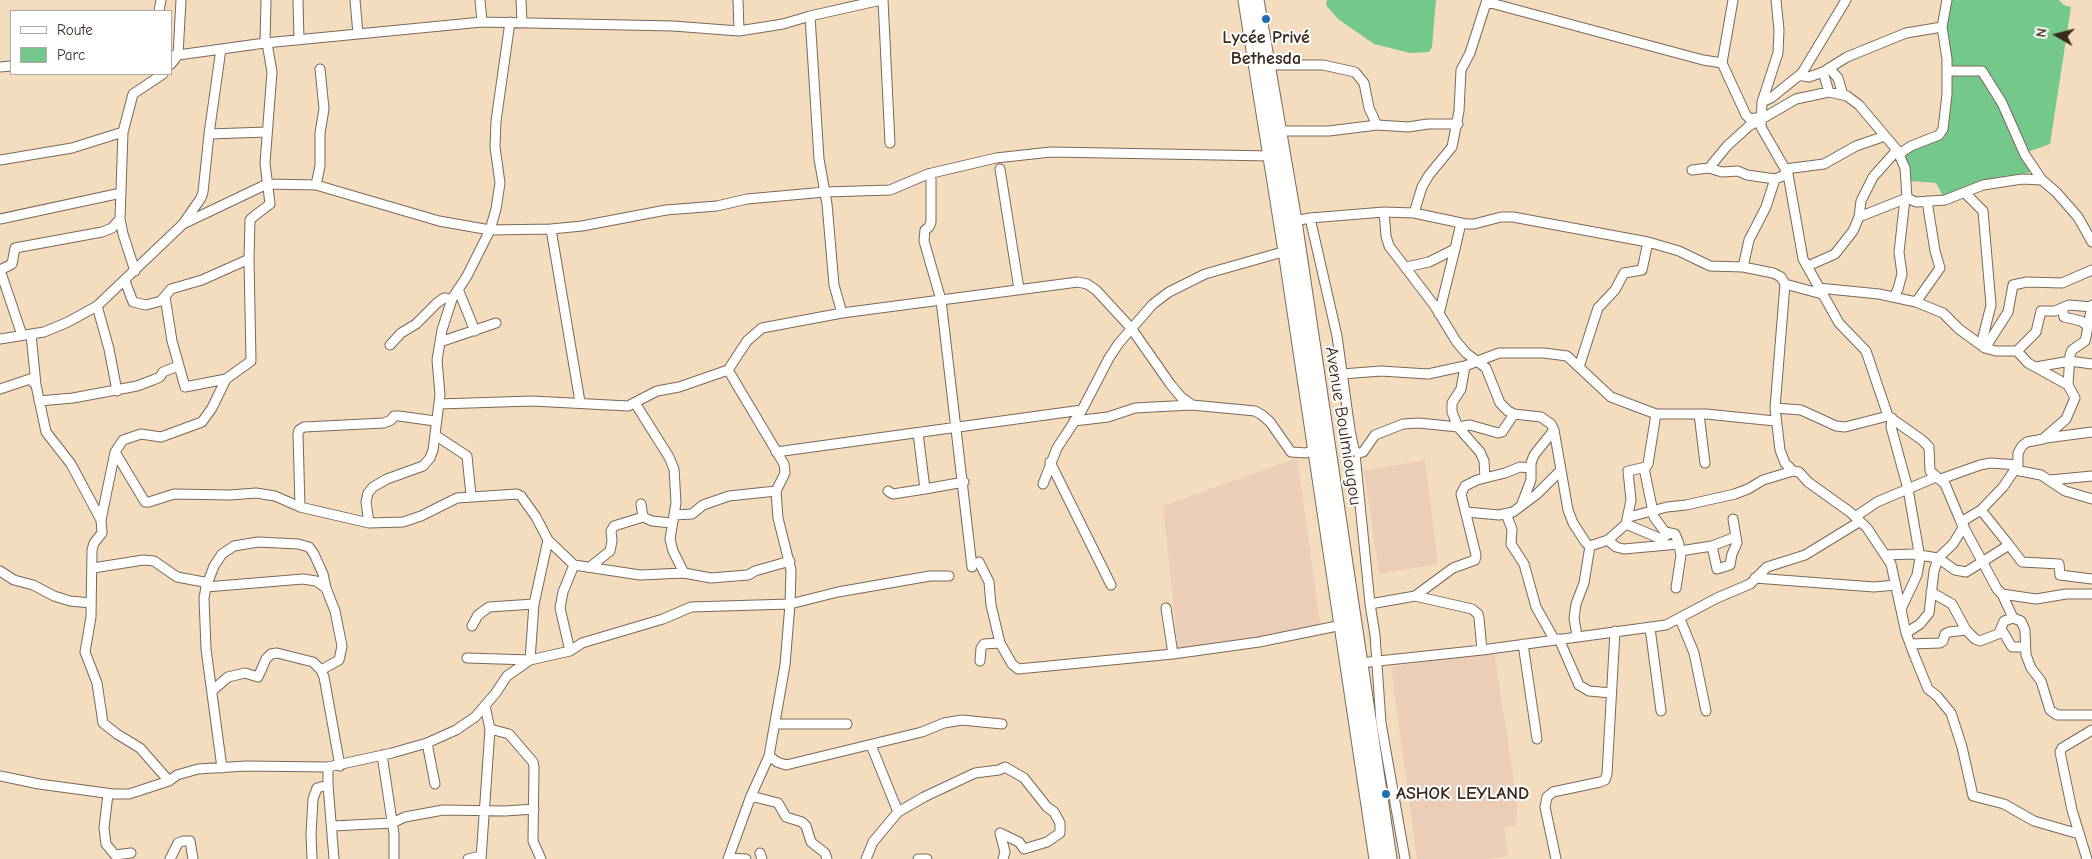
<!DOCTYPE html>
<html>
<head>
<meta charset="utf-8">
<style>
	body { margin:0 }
	#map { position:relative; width:2092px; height:859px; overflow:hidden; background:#f4dcbf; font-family:"Comic Neue",sans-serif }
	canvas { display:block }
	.legend { position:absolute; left:10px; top:10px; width:162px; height:65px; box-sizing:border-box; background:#fff; border:1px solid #b1aaa5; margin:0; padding:6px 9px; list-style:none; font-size:15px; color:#3b2a1e }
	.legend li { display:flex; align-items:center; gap:10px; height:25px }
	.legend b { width:25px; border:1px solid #b1aaa5 }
	.north { position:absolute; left:2032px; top:10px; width:50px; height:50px; -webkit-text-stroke:4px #fff; paint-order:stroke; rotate:278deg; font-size:14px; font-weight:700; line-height:20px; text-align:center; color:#3b2a1e }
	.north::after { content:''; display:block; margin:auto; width:18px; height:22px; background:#3b2a1e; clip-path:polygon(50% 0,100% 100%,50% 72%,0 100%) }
</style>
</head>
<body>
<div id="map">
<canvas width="2092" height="859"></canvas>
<ul class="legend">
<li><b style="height:6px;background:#fff"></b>Route</li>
<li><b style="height:14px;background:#74c88b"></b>Parc</li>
</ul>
<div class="north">N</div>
</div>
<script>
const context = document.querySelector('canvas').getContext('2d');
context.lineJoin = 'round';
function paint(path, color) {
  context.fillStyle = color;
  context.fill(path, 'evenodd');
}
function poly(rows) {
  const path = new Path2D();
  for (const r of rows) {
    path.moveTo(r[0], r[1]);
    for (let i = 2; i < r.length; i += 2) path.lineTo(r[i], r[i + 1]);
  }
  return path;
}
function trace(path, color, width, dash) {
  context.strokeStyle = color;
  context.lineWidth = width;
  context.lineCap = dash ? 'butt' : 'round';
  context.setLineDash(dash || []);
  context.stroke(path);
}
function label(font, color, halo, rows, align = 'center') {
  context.font = font + ' "Comic Neue",sans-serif';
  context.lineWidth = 4;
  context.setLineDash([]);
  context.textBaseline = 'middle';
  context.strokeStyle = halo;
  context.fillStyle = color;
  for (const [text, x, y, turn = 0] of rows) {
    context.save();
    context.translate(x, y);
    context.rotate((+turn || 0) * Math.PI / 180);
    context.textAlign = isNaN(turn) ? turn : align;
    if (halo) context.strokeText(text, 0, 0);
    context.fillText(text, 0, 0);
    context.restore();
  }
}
paint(poly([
	[1297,458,1321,628,1178,649,1163,506],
	[1425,460,1438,564,1379,574,1364,471],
	[1494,651,1517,801,1516,826,1504,827,1508,856,1486,859,1417,859,1391,667]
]), '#eaceb7');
paint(poly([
	[1327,0,1436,0,1432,47,1429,52,1410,53,1374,44,1338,19,1326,5],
	[1951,0,2059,0,2064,5,2071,7,2050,144,2027,152,1984,68,1951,66,1946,24],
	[1949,74,1981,74,2001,107,2032,172,1979,183,1944,198,1936,183,1910,181,1901,155,1942,135]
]), '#74c88b');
const minor = poly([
	[298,0,299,40],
	[355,0,358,34],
	[480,0,482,22],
	[521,0,522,22],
	[738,0,739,31],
	[883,0,890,143],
	[1776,0,1779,30,1778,53,1762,102,1761,127,1788,174,1803,259,1839,323,1866,351,1888,416,1922,440,1929,447,1930,471,1945,484,1961,522,1997,589,2002,594,2036,599,2066,594,2092,594],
	[1487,2,1703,60,1722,63,1746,115,1750,119,1761,117],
	[159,11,161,0],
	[810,16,819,159,827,204,834,285,842,313],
	[265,43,266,0],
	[171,56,265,43,482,22,673,26,739,31,783,24,810,16,881,0],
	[1722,63,1733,0],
	[171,64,178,55,181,0],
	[1268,65,1323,65,1355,72,1364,83,1369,108,1377,125,1408,127,1428,124,1458,124],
	[0,67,11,66],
	[1829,68,1838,78,1843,95],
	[1947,71,1982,71,2002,103,2025,155,2042,180],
	[1823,72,1829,92],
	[1802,73,1803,76,1809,77,1823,72,1847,57,1906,33,1942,27],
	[1762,102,1771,98,1802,73,1846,0],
	[1279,131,1329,131,1377,125],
	[209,134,267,132],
	[1899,154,1911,146,1939,135,1943,129,1947,94,1947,59,1942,27,1947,0],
	[0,160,72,148,123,132],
	[1709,168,1722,172,1738,171,1747,175,1775,179],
	[1000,169,1019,289],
	[1785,169,1824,164,1856,146,1885,136],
	[1692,170,1709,168,1727,146,1749,126,1772,113,1796,99,1829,92,1847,96,1859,105,1897,150,1905,168,1907,198,1916,202,1945,200,1983,185,2022,179,2042,180,2056,192,2078,217,2092,242],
	[928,174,996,158,1051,152,1271,156],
	[316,185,320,166,320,133,324,109,320,69],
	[1965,193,1983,211,1991,305,1981,345],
	[1384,212,1386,236,1389,246,1434,305,1456,341,1466,353,1486,368,1500,403,1508,411,1514,414,1541,417,1551,424,1554,430,1568,510,1573,523,1586,543,1590,546,1584,583,1576,604,1574,618,1577,636],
	[1414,213,1422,187,1429,175,1452,147,1459,111,1461,70,1470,53,1487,0],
	[1859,217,1907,198],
	[1310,218,1337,336,1350,430,1355,454,1370,604,1375,635,1381,723,1405,859],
	[0,219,121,193],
	[1294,221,1310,218,1384,212,1414,213,1466,224,1474,224,1501,217,1513,217,1648,242,1679,251,1710,266,1743,267,1773,273,1781,277,1785,284,1822,294],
	[183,224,267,184,316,185,439,221,490,230,551,229,582,226,666,210,717,206,747,199,825,192,890,190,928,174,931,179,931,222,929,227,925,230,924,241,941,300,972,567],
	[551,229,580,402],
	[1455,249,1461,223],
	[1808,266,1835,254,1853,231,1859,217,1861,201,1873,177,1897,150],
	[1406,267,1429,262,1455,249,1439,314],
	[1743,267,1749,240,1766,207,1775,179,1788,174],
	[135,271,123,234,120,219,123,132,133,94,163,74],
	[125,281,133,302,146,305,161,301,171,289,202,280,249,259],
	[1785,284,1775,408,1780,450,1785,463,1793,471,1799,472,1808,482,1850,512,1867,528,1891,564,1906,633,1915,657,1928,689,1937,696,1951,713,1962,747,1973,796,2004,804,2034,821,2079,834],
	[1818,288,1879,294,1916,302,1943,313,1959,329,1985,348,1996,351,2017,351,2028,363,2068,385],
	[458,289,475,331],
	[165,297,172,341,185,387,226,379,251,361,249,259,250,220,253,217,270,204,265,163,272,72,267,43],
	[1894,297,1898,289,1902,274,1899,252,1905,199],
	[1916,302,1940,268,1935,251,1927,201],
	[97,306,109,349,117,391],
	[2062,308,2064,317,2081,321,2088,326],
	[31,334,36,385,46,432,71,464,101,520,102,533,94,543,92,550,91,617,85,652,97,683,103,723,117,734,140,748,169,781,177,775,198,769,246,766,328,767,392,753,427,743,456,730,475,717,495,694,507,676,530,660,570,651,582,643,663,619,691,607,790,604,791,570,778,518,776,491,785,473,784,464,728,370],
	[22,335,0,270,12,264,15,248,102,232,112,228,120,219],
	[0,339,44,332,68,322,97,306,183,224,201,198,203,192,209,134,221,49],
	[440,342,496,323],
	[390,345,401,333,416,324,437,303,444,298,452,299],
	[1985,348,2008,312,2013,285,2027,282,2062,283,2092,270],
	[2017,351,2036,332,2041,311,2055,311,2069,305,2092,307],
	[1465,366,1461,389,1452,403,1452,412,1458,427,1470,425,1498,433,1502,432,1514,414],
	[1579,367,1598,308,1615,290,1624,273,1642,270,1648,242],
	[2036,367,2070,361,2092,364],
	[1342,374,1381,371,1428,374,1465,366,1499,353,1544,353,1567,356,1611,397,1656,414,1706,414,1775,421],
	[0,389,30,379,36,385],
	[39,401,73,398,137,386,153,380,160,377,163,372,178,366],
	[635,403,669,457,674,469,676,503,670,539,673,551,684,573],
	[439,404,532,401,628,406,657,391,679,387,728,370,747,341,762,328,842,313,1078,282,1087,284,1096,290,1131,328,1171,385,1181,397,1192,405],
	[1775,408,1801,410,1836,426,1845,427,1888,416],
	[1699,414,1705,463],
	[1892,418,1891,427,1908,489,1920,558,1917,575,1901,609],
	[1074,421,1108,417,1135,408,1153,407,1192,405,1255,411,1262,415,1270,422,1291,452,1306,453,1315,449],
	[435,435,467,456,471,496],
	[2046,438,2092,432],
	[115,452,123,440,141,434,161,437,202,422,212,408,226,379],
	[776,452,1082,410],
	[1355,454,1363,452,1375,435,1403,424,1419,423,1458,427,1480,452,1484,461,1485,478],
	[1050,462,1111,585],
	[1644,468,1654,517,1665,532,1675,534,1678,541,1681,555,1676,588],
	[2015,470,2041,475,2065,491,2092,499],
	[1941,479,1980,465,1991,463,2018,465],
	[2050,480,2092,476],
	[1043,484,1057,448,1082,410,1109,358,1119,343,1153,304,1169,292,1205,274,1286,251],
	[925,489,964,482],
	[888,491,893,494,925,489,918,433],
	[641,504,643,517,652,521,672,523],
	[1521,506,1531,480,1531,463,1534,455,1554,430],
	[300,507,298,434,299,430,304,427,384,423,391,420,394,416,399,416,435,421],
	[1981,510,2009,545],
	[1466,512,1499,515,1513,512,1537,494,1561,470],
	[1506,514,1512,529,1511,544,1524,564,1536,607,1554,639],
	[674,515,692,514,703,505,729,496,776,491],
	[1629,517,1667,507,1686,505,1735,494,1748,489,1763,480,1793,471],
	[1855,517,1877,502,1936,477],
	[101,520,115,452,145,502,149,502,174,494,230,495,256,493,275,496,300,507,369,523,403,522,421,516,457,498,517,494,521,496,536,517,548,540,574,565,640,575,684,573,711,578,748,575,755,571,790,561],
	[1961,522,1981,510,2003,487,2018,465,2018,453,2022,446,2027,442,2043,439,2066,419,2075,398,2068,385,2070,355,2072,350,2085,341,2086,337,2092,305],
	[369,523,366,502,368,493,373,487,387,479,423,466,430,458,433,450,440,395,437,360,442,330,452,299,467,276,490,230,496,209,500,183,495,147,496,121,510,22],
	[1626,524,1659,538,1663,538,1669,533],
	[1608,540,1616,547,1624,549,1679,544],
	[1590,546,1608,540,1626,524,1631,500,1628,471,1646,467,1648,464,1656,414],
	[1712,546,1717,569,1730,565,1732,554,1737,543,1733,519],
	[1680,551,1712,546,1735,537],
	[1885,555,1913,554,1938,558,1955,570,1966,572,2009,545,2022,562,2059,564,2060,575,2092,579],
	[979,562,989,582,991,605,1000,643,1012,664,1018,669,1173,654,1259,642,1342,625],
	[590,567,610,551,612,541,611,531,614,526,643,517],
	[93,568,143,560,154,561,177,577,204,582,206,587,204,598,206,649,222,768],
	[0,571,14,580,33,585,54,596,70,601,91,603],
	[1755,578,1874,587,1895,585],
	[1931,592,1952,604,1966,630],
	[2002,594,2013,618,2021,621,2025,630,2026,655,2031,668,2041,681,2050,710,2057,715,2092,715],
	[1415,596,1453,568,1475,560,1476,555,1461,494,1465,486,1477,480,1505,473,1520,467,1531,468],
	[1370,604,1415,596,1472,609,1478,614,1479,618,1482,650],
	[1166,608,1173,654],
	[1680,619,1694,653,1706,711],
	[472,626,478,615,489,607,534,604],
	[1650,628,1661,711],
	[1906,633,1920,624,1929,613,1934,571,1938,558,1953,544,1964,526],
	[1999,633,2004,621,2013,618],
	[1559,639,1579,685,1589,691,1611,693],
	[1523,644,1537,739],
	[1910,644,1940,643,1943,641,1945,634,1949,632,1966,630,1975,639,1980,641,2003,632,2012,647,2025,647],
	[570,651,560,608,563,592,574,565],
	[467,658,530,660,534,604,548,540],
	[980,661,981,648,984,644,1000,643],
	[1360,663,1482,650,1666,625,1717,598,1750,584,1767,567,1805,555,1859,522],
	[321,670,339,660,342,646,335,611,326,588,316,581,303,579,206,587,214,566,222,554,234,546,258,542,298,544,309,547,314,554,323,574,326,588],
	[213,690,228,677,245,673,258,677,266,659,271,654,277,653,313,662,321,670,324,677,340,766],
	[775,724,847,724],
	[490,729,509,734,533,762,534,767,533,841,541,859],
	[427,743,435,784],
	[871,745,898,812],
	[382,755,394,834,394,859],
	[769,756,777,762,786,765,922,732,944,723,962,720,1002,724],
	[0,776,39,784,113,794,129,794,169,781],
	[328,785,334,859],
	[108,794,104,828,106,844,115,855,131,853],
	[751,796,778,803,786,817,802,822,806,826,811,842,825,853,827,859],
	[333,826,392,823,405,817,443,810,505,811,534,809],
	[1000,833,1005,852,1003,859],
	[760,853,762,859],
	[729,858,746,859],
	[170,859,178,843,183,841,190,841,193,859],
	[312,859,311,834,313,799,317,788,328,785,328,767],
	[468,859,481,856],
	[481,859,490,729,485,706],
	[728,859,751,796,769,756,785,665,790,604,838,592,930,576,949,576],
	[866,859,873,842,898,812,924,797,975,773,999,770,1005,767,1024,778,1047,807,1054,812,1060,823,1060,833,1047,842,1024,849,1019,842,1000,833],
	[918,859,927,859],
	[1556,859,1545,807,1547,797,1553,792,1600,782,1605,780,1607,774,1615,631],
	[2087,859,2072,810,2060,752,2062,748,2092,730]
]);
const trunk = poly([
	[1246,0,1286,251,1377,859],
	[1256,0,1294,221,1389,859]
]);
trace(minor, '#7c6856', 11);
trace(trunk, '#7c6856', 17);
trace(minor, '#fff', 9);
trace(trunk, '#fff', 15);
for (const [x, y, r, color] of [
	[1266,19,5,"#1f6fb2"],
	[1386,794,5,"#1f6fb2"]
]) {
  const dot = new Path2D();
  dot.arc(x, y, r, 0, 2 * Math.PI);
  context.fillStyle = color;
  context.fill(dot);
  trace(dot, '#fff', 2);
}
label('bold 18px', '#3b2a1e', '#fff', [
	["Lycée Privé",1266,38],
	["Bethesda",1266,59],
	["ASHOK LEYLAND",1396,794,"left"]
]);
label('18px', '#3b2a1e', '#fff', [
	["Avenue Boulmiougou",1343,426,81]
]);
</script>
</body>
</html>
